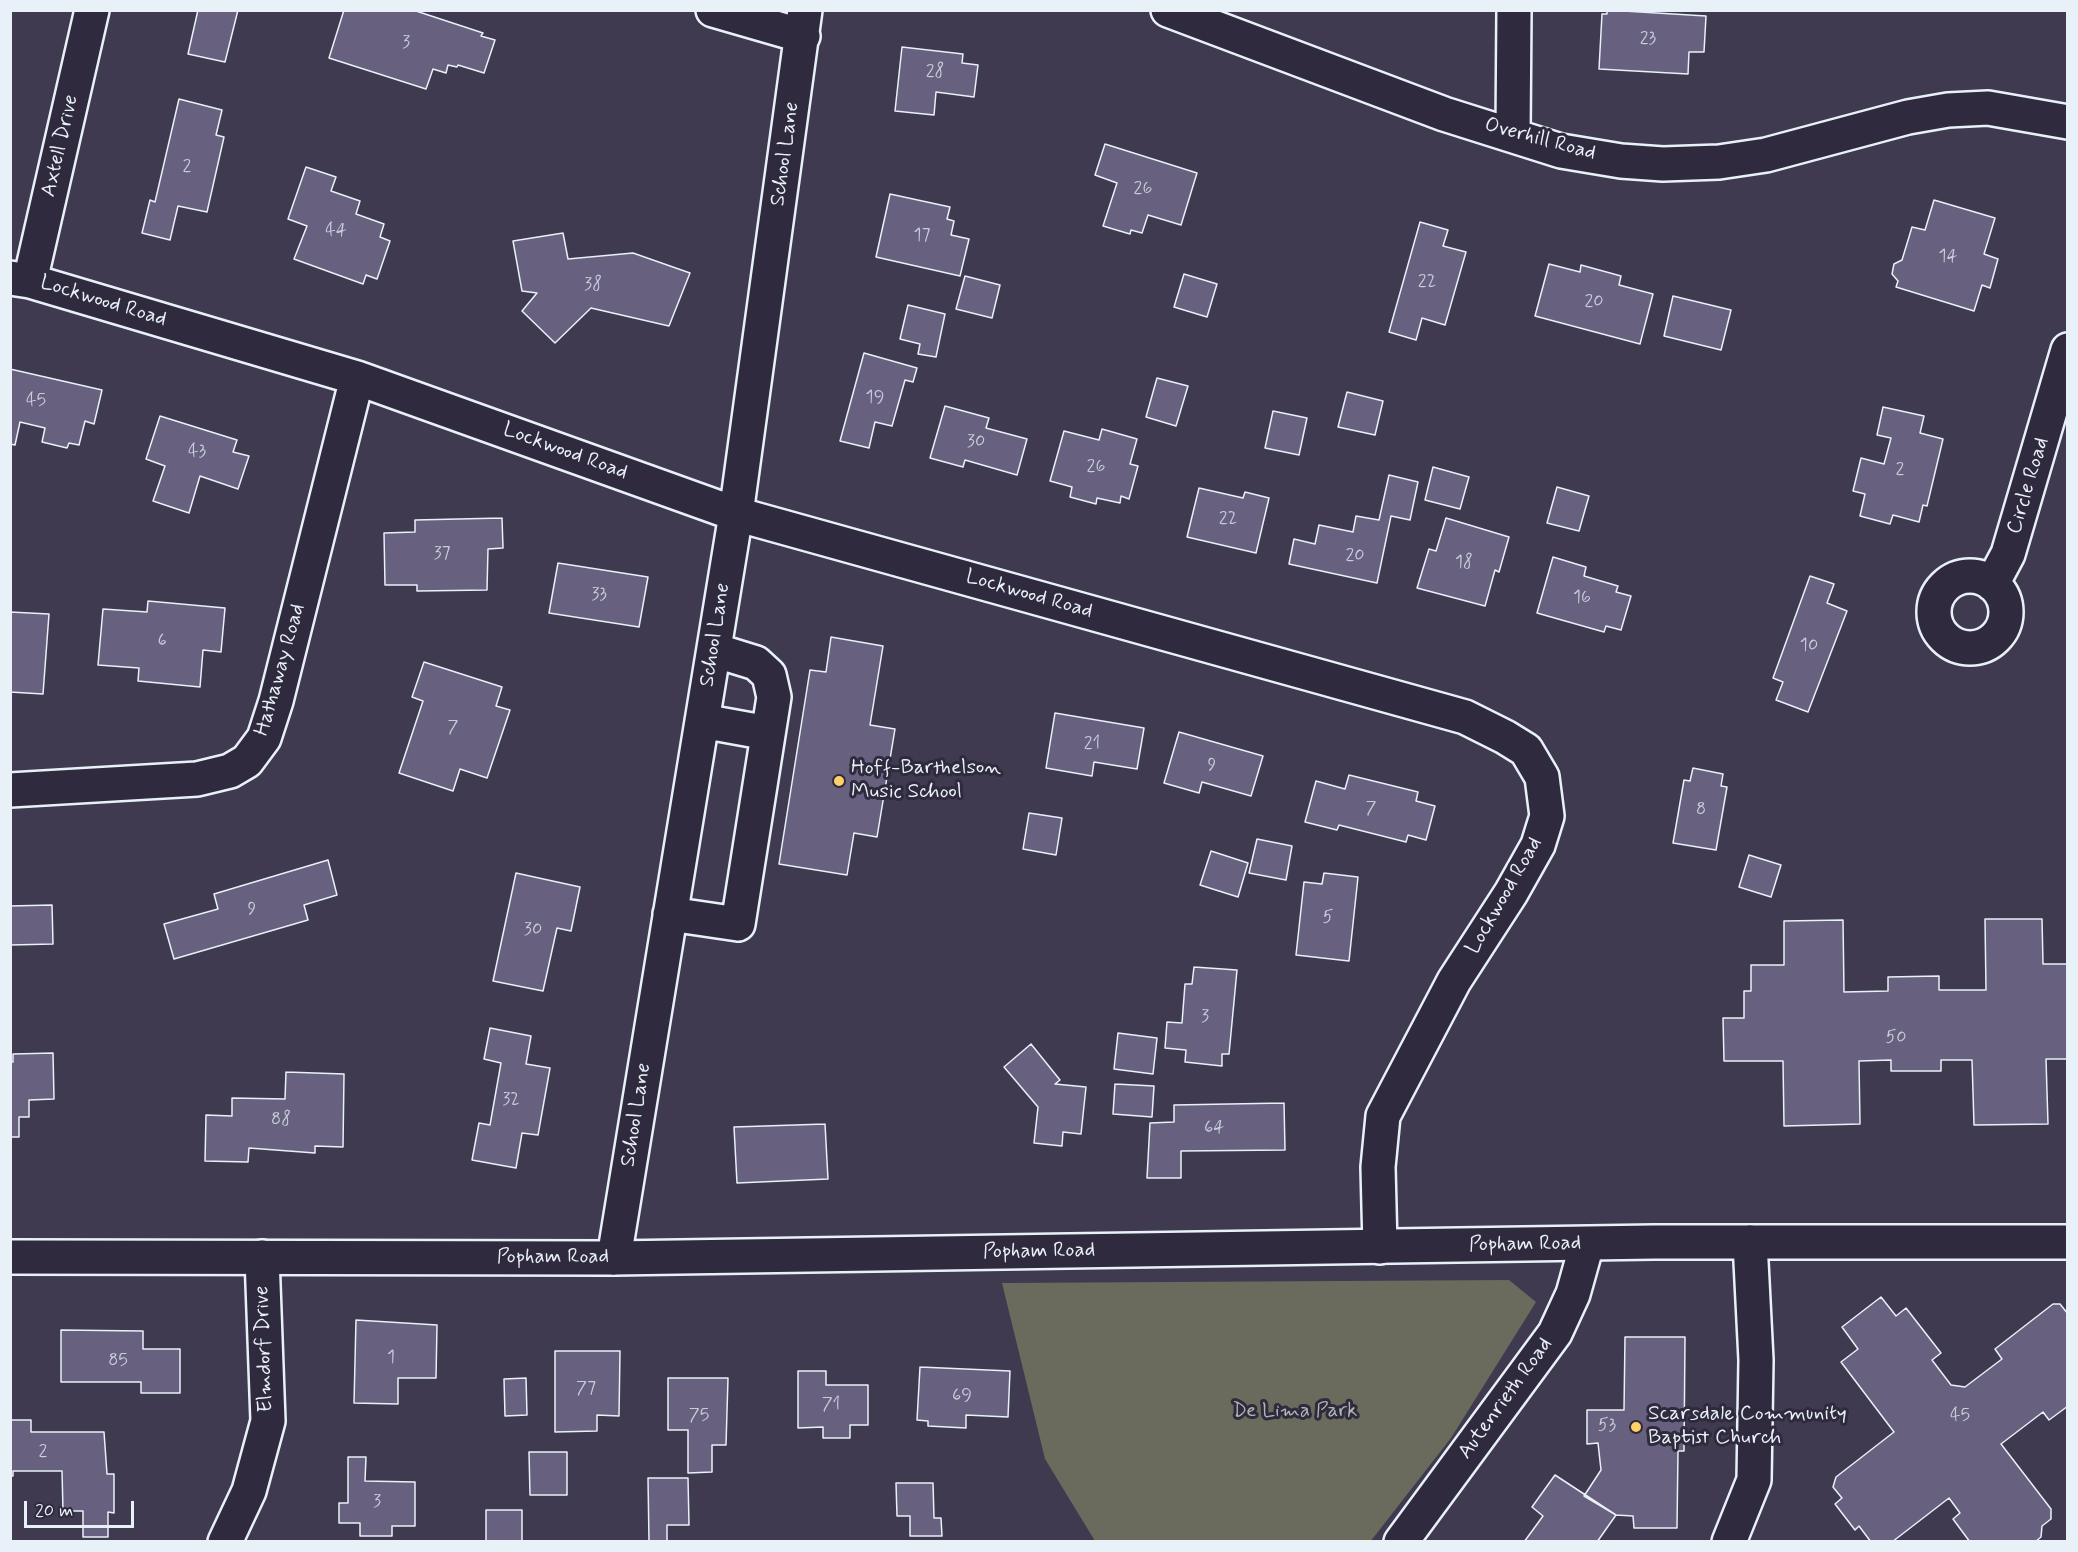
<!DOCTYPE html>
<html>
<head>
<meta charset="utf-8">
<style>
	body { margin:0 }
	#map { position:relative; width:2078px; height:1552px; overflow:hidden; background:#403a50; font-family:Mynerve,sans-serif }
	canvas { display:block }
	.frame { position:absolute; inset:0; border:12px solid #e8f1f8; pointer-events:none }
	.scale { position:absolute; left:24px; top:1501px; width:110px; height:27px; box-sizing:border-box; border:3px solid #e8f1f8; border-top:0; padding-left:8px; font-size:18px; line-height:21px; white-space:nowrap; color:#e8f1f8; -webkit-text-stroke:4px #2f2a3d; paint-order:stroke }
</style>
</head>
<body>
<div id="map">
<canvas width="2078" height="1552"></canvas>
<div class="frame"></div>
<div class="scale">20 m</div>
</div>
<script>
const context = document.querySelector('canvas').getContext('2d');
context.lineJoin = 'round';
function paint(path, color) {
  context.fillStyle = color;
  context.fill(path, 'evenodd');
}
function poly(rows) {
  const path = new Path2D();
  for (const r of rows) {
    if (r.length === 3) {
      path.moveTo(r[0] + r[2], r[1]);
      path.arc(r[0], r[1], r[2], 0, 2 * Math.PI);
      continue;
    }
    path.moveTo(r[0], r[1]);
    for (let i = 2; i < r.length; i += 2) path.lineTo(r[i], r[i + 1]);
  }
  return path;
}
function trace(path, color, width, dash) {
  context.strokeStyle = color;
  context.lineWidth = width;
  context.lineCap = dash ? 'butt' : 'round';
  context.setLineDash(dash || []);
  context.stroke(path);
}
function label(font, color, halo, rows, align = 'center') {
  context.font = font + ' Mynerve,sans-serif';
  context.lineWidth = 6;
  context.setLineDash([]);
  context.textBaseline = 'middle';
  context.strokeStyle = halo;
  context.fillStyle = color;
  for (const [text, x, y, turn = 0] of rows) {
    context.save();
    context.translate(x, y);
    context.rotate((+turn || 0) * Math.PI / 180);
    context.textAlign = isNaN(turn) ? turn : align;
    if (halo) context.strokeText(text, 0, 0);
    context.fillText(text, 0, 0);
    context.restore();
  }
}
paint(poly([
	[1509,1280,1536,1302,1451,1438,1370,1542,1095,1541,1045,1459,1002,1283]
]), '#6a6b5c');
const building = poly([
	[238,10,225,62,188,54,198,10,238,10],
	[344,10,413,10,483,33,481,36,495,40,484,73,458,65,457,67,448,65,446,73,433,69,426,89,329,58,344,10],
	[1607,10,1706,16,1704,52,1689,52,1688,74,1599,69,1602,14,1607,14,1607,10],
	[902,47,963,54,962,63,978,65,974,97,936,92,934,115,895,111,902,47],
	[179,99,222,110,216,135,224,137,207,212,178,206,170,240,142,233,150,200,155,202,179,99],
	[1105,144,1197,173,1181,225,1148,215,1142,233,1131,230,1130,234,1103,226,1117,183,1095,175,1105,144],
	[306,167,336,177,331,191,360,201,356,214,384,224,380,237,390,241,377,279,366,275,363,284,294,259,307,226,288,219,306,167],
	[890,194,950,207,947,219,954,221,951,235,969,239,960,276,876,257,890,194],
	[1934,200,1995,218,1984,254,1998,259,1990,288,1982,285,1974,311,1896,287,1898,281,1892,274,1894,264,1902,260,1912,227,1925,230,1934,200],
	[1420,222,1448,230,1443,246,1466,252,1445,325,1422,318,1416,340,1389,332,1420,222],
	[563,233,568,259,633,253,690,273,669,326,591,308,555,343,522,311,537,293,522,291,513,241,563,233],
	[1549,264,1580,272,1581,265,1621,276,1619,285,1653,294,1640,344,1535,316,1549,264],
	[1184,274,1217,284,1207,317,1174,307,1184,274],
	[965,276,1000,285,992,318,956,309,965,276],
	[1673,296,1731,310,1721,350,1664,336,1673,296],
	[908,305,945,314,936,357,918,354,920,344,900,339,908,305],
	[864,353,917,368,913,382,905,380,892,426,875,422,869,448,840,441,864,353],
	[10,369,102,390,94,424,85,421,79,445,69,443,67,448,42,442,45,428,20,422,15,445,10,444,10,369],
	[1157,378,1188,386,1176,426,1146,417,1157,378],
	[1347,392,1383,401,1375,435,1338,427,1347,392],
	[945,406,989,418,986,428,1027,439,1017,475,965,460,963,467,930,458,945,406],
	[1883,407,1924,416,1920,433,1943,439,1927,506,1923,505,1919,522,1893,515,1890,524,1860,516,1865,494,1853,491,1861,458,1884,464,1891,438,1877,435,1883,407],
	[1273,411,1307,418,1299,455,1265,448,1273,411],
	[160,416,237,440,233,452,249,456,238,489,200,476,189,513,153,501,165,466,146,459,160,416],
	[1102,429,1137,439,1130,464,1138,466,1129,499,1121,496,1120,503,1097,498,1096,504,1070,497,1072,487,1050,481,1064,431,1099,440,1102,429],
	[1433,467,1469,477,1460,509,1425,500,1433,467],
	[1389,475,1418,482,1410,520,1391,516,1377,583,1289,564,1294,539,1315,544,1319,525,1353,532,1356,516,1379,520,1389,475],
	[1557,487,1589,496,1579,531,1547,523,1557,487],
	[1199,488,1243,498,1245,492,1269,498,1256,553,1187,537,1199,488],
	[502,518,503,548,488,549,487,590,417,591,417,585,385,585,384,533,415,532,415,520,502,518],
	[1446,518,1509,537,1499,572,1495,570,1485,606,1417,588,1429,549,1436,551,1446,518],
	[1553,557,1586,567,1584,576,1618,586,1616,592,1631,596,1621,630,1606,626,1604,632,1537,613,1553,557],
	[558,563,648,577,639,627,549,613,558,563],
	[1810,576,1834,584,1827,603,1847,611,1808,712,1776,700,1783,682,1773,678,1810,576],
	[148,601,225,608,221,652,203,650,200,687,138,681,139,668,98,665,103,609,147,612,148,601],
	[10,612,49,614,43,694,10,692,10,612],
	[831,637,883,646,870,725,895,729,877,837,854,833,847,875,779,864,810,670,826,672,831,637],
	[424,662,502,687,496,706,510,710,487,778,460,769,453,791,399,773,423,701,412,697,424,662],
	[1055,713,1144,728,1137,769,1094,762,1092,776,1046,768,1055,713],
	[1179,732,1263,756,1251,796,1202,782,1199,793,1164,783,1179,732],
	[1693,768,1723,774,1721,786,1727,787,1716,850,1673,843,1684,780,1690,781,1693,768],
	[1349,775,1418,792,1416,801,1435,806,1426,840,1408,835,1406,842,1339,825,1337,830,1305,822,1316,781,1345,789,1349,775],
	[1029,813,1062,818,1056,855,1023,849,1029,813],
	[1257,839,1292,846,1286,880,1249,873,1257,839],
	[1211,851,1248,863,1238,897,1200,885,1211,851],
	[1749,855,1781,865,1771,897,1739,887,1749,855],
	[328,860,337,895,304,905,308,920,174,959,164,924,218,909,214,894,328,860],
	[516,873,580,887,571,931,557,928,543,991,493,981,516,873],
	[1324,873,1358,877,1349,961,1296,955,1304,882,1322,884,1324,873],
	[52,905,53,944,10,945,10,906,52,905],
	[1985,919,2042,919,2043,964,2068,964,2068,1059,2046,1059,2048,1124,1974,1125,1972,1060,1941,1060,1941,1071,1891,1071,1891,1060,1859,1061,1860,1124,1784,1126,1783,1061,1724,1061,1723,1018,1744,1018,1744,991,1751,991,1751,965,1784,965,1784,921,1843,920,1844,992,1888,991,1888,977,1939,976,1939,990,1986,990,1985,919],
	[1194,967,1237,970,1229,1054,1222,1054,1222,1066,1185,1062,1186,1050,1165,1048,1167,1022,1182,1023,1185,984,1192,984,1194,967],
	[490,1028,531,1036,526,1064,550,1068,538,1135,522,1133,516,1168,472,1160,479,1123,490,1125,501,1063,484,1059,490,1028],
	[1118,1033,1157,1038,1153,1074,1114,1069,1118,1033],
	[1031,1044,1060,1080,1055,1084,1086,1087,1081,1134,1063,1132,1062,1146,1034,1143,1038,1107,1004,1067,1031,1044],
	[53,1053,54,1099,29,1100,29,1117,19,1117,19,1137,10,1137,10,1062,13,1062,13,1054,53,1053],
	[286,1072,344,1074,343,1147,315,1146,315,1153,249,1148,248,1162,205,1161,206,1115,232,1116,232,1098,285,1099,286,1072],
	[1115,1084,1154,1086,1152,1117,1113,1114,1115,1084],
	[1284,1103,1285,1150,1181,1151,1181,1178,1147,1178,1150,1123,1174,1122,1174,1105,1284,1103],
	[825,1124,828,1179,737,1183,734,1127,825,1124],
	[1881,1297,1896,1316,1906,1308,1941,1353,1932,1360,1951,1385,1965,1387,2002,1359,1995,1349,2053,1304,2060,1304,2068,1314,2068,1406,2049,1420,2043,1412,2001,1444,2051,1509,2051,1519,2042,1526,2041,1537,2035,1542,1970,1542,1953,1519,1960,1513,1949,1498,1892,1542,1871,1542,1859,1526,1855,1530,1835,1504,1842,1498,1833,1487,1836,1477,1894,1432,1841,1362,1858,1349,1842,1327,1881,1297],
	[356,1320,437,1325,436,1378,398,1378,398,1404,354,1403,356,1320],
	[61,1330,143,1331,143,1349,180,1349,180,1393,141,1393,141,1382,61,1382,61,1330],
	[1625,1337,1685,1337,1684,1451,1678,1451,1677,1528,1634,1528,1633,1516,1616,1515,1584,1496,1601,1470,1598,1443,1587,1444,1587,1410,1624,1410,1625,1337],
	[555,1351,620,1351,619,1416,597,1415,597,1431,555,1432,555,1351],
	[920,1367,1010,1371,1008,1417,966,1415,966,1428,928,1426,928,1421,917,1420,920,1367],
	[798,1371,826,1371,826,1385,868,1385,868,1425,850,1425,850,1438,823,1438,823,1427,798,1428,798,1371],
	[526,1378,527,1415,505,1416,504,1379,526,1378],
	[668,1378,728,1378,726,1445,712,1445,712,1472,688,1473,688,1430,668,1430,668,1378],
	[10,1420,31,1420,31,1432,104,1432,107,1474,114,1474,114,1513,108,1512,108,1537,83,1537,83,1511,63,1511,62,1471,13,1471,13,1476,10,1476,10,1420],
	[529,1452,567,1452,567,1495,530,1495,529,1452],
	[348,1457,366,1457,365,1481,415,1482,415,1526,392,1526,392,1536,360,1536,360,1523,339,1523,339,1503,348,1503,348,1457],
	[1555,1475,1616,1515,1597,1542,1524,1542,1543,1516,1532,1507,1555,1475],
	[648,1478,688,1478,689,1525,667,1525,667,1542,649,1542,648,1478],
	[896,1483,933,1483,934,1518,941,1518,942,1536,910,1536,910,1516,897,1516,896,1483],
	[486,1510,522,1510,522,1542,486,1542,486,1510]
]);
paint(building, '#67607e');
trace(building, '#e8f1f8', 1.5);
const minor = poly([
	[713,10,803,36],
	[1168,10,1444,114,1561,151,1621,161,1663,164,1719,162,1766,155,1908,117,1948,110,1988,108,2068,122],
	[1513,134,1514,10],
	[10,278,30,281,357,378,736,514,1465,717,1505,737,1526,750,1542,777,1547,816,1538,845,1511,893,1454,981,1383,1116,1378,1167,1380,1247],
	[30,281,92,10],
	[1970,612,36],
	[1992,584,2008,554,2068,350],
	[702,721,768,733],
	[10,790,197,779,230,771,247,761,264,738,276,701,357,378],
	[670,914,738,924,774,697,769,675,756,663,714,650],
	[614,1258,736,514,805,10],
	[225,1542,249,1491,268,1421,262,1257],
	[1401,1542,1555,1333,1573,1294,1587,1244],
	[1729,1542,1754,1480,1756,1360,1750,1242]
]);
const major = poly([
	[10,1257,614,1258,1654,1242,2068,1242]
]);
trace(minor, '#e8f1f8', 38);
trace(major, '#e8f1f8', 38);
trace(minor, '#2f2a3d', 33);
trace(major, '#2f2a3d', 33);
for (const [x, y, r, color] of [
	[839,781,6,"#ffd166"],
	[1636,1427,6,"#ffd166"]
]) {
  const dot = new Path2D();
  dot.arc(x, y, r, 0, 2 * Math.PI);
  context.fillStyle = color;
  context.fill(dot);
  trace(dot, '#2f2a3d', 2);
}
label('18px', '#c8cdda', null, [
	["23",1648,39],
	["3",406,43],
	["28",935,72],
	["2",187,167],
	["26",1143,189],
	["44",336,231],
	["17",922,236],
	["14",1948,257],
	["22",1427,282],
	["38",593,285],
	["20",1594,302],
	["19",875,398],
	["45",36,401],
	["30",976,442],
	["43",197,452],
	["26",1096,467],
	["2",1900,470],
	["22",1228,519],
	["37",442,554],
	["20",1355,556],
	["18",1464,563],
	["33",599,595],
	["16",1582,598],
	["6",162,641],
	["10",1809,646],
	["7",453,728],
	["21",1092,744],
	["9",1212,766],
	["7",1371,809],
	["8",1701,810],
	["9",252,910],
	["5",1328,918],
	["30",533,930],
	["3",1205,1017],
	["50",1896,1038],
	["32",511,1100],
	["88",281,1120],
	["64",1214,1128],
	["1",391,1358],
	["85",118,1361],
	["77",586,1389],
	["69",962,1396],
	["71",831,1405],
	["75",699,1416],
	["45",1960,1416],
	["53",1607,1426],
	["2",43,1452],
	["3",377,1502]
]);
label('21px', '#e8f1f8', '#2f2a3d', [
	["Overhill Road",1540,140,15],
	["Axtell Drive",61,146,-77],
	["School Lane",786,154,-82],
	["Lockwood Road",103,302,17],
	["Lockwood Road",565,452,20],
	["Circle Road",2029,486,-73],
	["Lockwood Road",1029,595,16],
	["School Lane",716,635,-81],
	["Hathaway Road",281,670,-74],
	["Lockwood Road",1505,896,-60],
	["School Lane",637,1115,-81],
	["Popham Road",1525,1245,-1],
	["Popham Road",1039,1252,-1],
	["Popham Road",553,1258],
	["Elmdorf Drive",265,1349,-92],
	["Autenrieth Road",1506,1399,-54]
]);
label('21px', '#e8f1f8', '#2f2a3d', [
	["Hoff-Barthelson",851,769],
	["Music School",851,793],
	["Scarsdale Community",1648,1415],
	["Baptist Church",1648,1439]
], 'left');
label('21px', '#afb5b2', '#2f2a3d', [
	["De Lima Park",1295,1412]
]);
</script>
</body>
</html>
